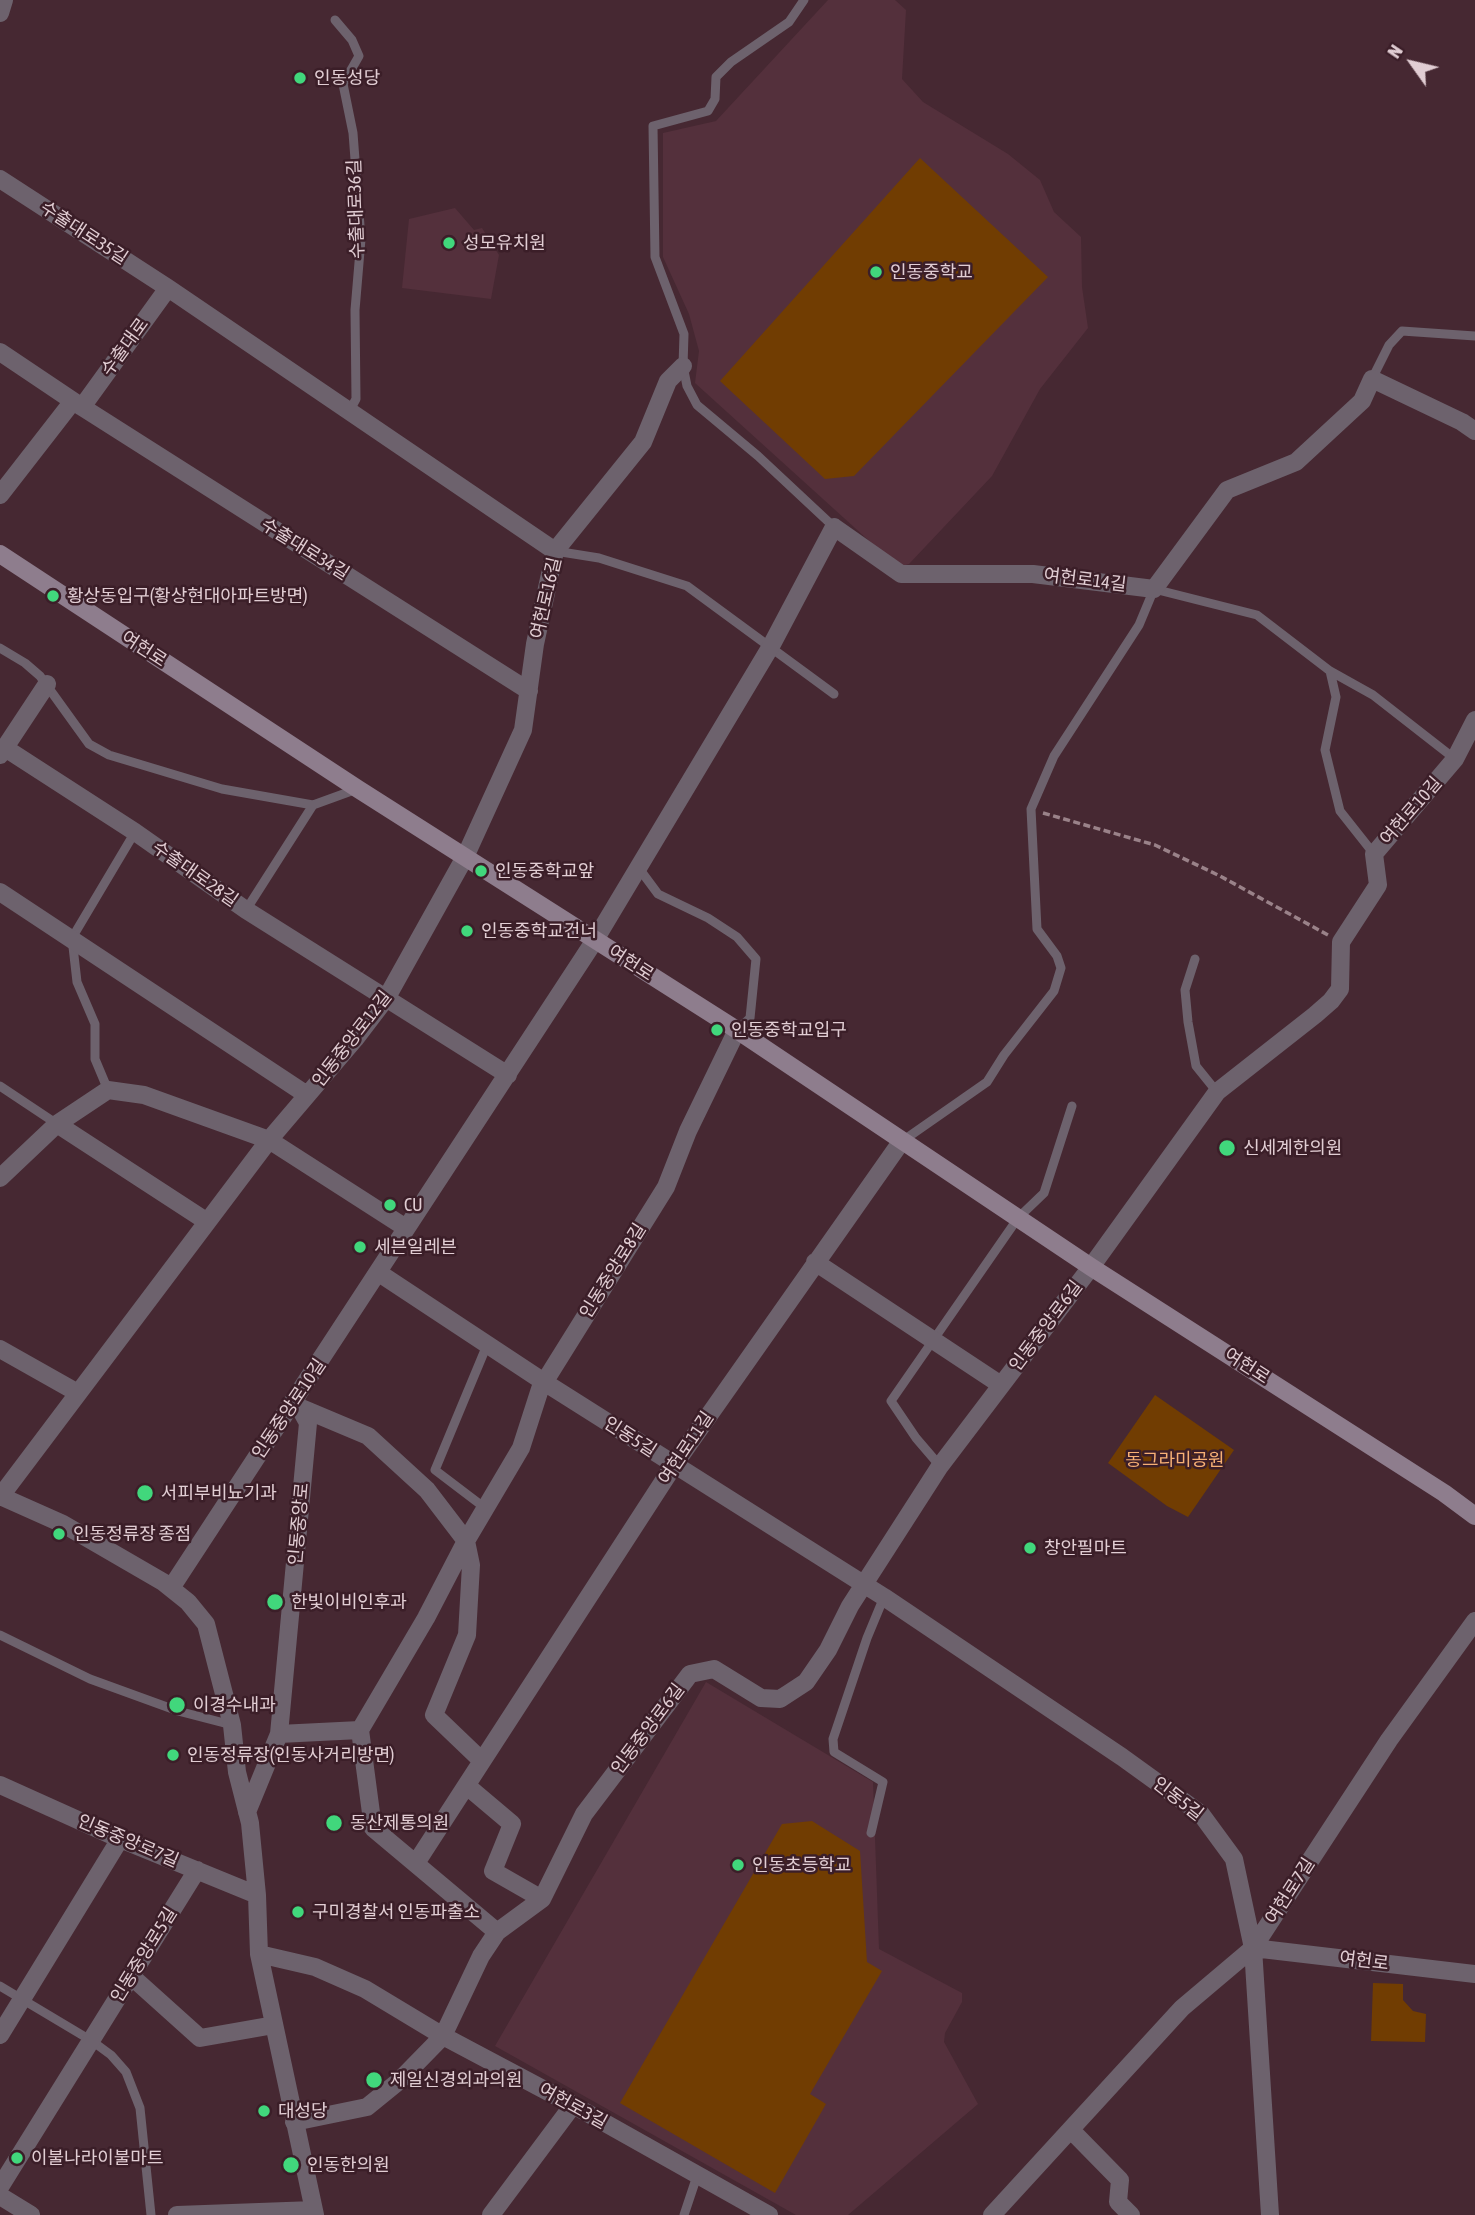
<!DOCTYPE html>
<html>
<head>
<meta charset="utf-8">
<style>
	body { margin:0 }
	#map { position:relative; width:1475px; height:2215px; overflow:hidden; background:#462832; font-family:"Asap Condensed",sans-serif }
	canvas { display:block }
	.north { position:absolute; left:1377px; top:28px; width:70px; height:70px; -webkit-text-stroke:5px #3b1e28; paint-order:stroke; rotate:304deg; font-size:19px; font-weight:700; line-height:28px; text-align:center; color:#e1cdd3 }
	.north::after { content:''; display:block; margin:auto; width:24px; height:32px; background:#e1cdd3; clip-path:polygon(50% 0,100% 100%,50% 72%,0 100%) }
</style>
</head>
<body>
<div id="map">
<canvas width="1475" height="2215"></canvas>
<div class="north">N</div>
</div>
<script>
const context = document.querySelector('canvas').getContext('2d');
context.lineJoin = 'round';
function paint(path, color) {
  context.fillStyle = color;
  context.fill(path, 'evenodd');
}
function poly(rows) {
  const path = new Path2D();
  for (const r of rows) {
    path.moveTo(r[0], r[1]);
    for (let i = 2; i < r.length; i += 2) path.lineTo(r[i], r[i + 1]);
  }
  return path;
}
function trace(path, color, width, dash) {
  context.strokeStyle = color;
  context.lineWidth = width;
  context.lineCap = dash ? 'butt' : 'round';
  context.setLineDash(dash || []);
  context.stroke(path);
}
function label(font, color, halo, rows, align = 'center') {
  context.font = font + ' "Asap Condensed","Noto Sans KR",sans-serif';
  context.lineWidth = 5;
  context.setLineDash([]);
  context.textBaseline = 'middle';
  context.strokeStyle = halo;
  context.fillStyle = color;
  for (const [text, x, y, turn = 0] of rows) {
    context.save();
    context.translate(x, y);
    context.rotate((+turn || 0) * Math.PI / 180);
    context.textAlign = isNaN(turn) ? turn : align;
    if (halo) context.strokeText(text, 0, 0);
    context.fillText(text, 0, 0);
    context.restore();
  }
}
paint(poly([
	[828,0,895,0,906,10,902,79,923,102,1008,154,1040,180,1054,212,1081,237,1082,287,1088,328,1040,389,992,476,909,564,898,567,695,383,699,351,689,314,663,257,663,133,716,121],
	[455,208,474,230,482,228,499,255,491,299,402,288,409,219],
	[706,1682,873,1782,879,1949,962,1993,962,2002,945,2033,944,2042,978,2104,848,2215,796,2215,495,2046]
]), '#54303c');
paint(poly([
	[920,158,1048,277,854,476,825,479,720,381],
	[1155,1395,1234,1450,1188,1517,1167,1506,1108,1463],
	[812,1821,860,1851,867,1962,882,1971,810,2094,826,2104,775,2193,620,2103,782,1824],
	[1373,1983,1403,1984,1403,2000,1413,2011,1426,2014,1425,2042,1371,2041]
]), '#713d02');
trace(poly([
	[1043,813,1155,845,1220,876,1328,935]
]), '#9a8289', 3.5, [7, 3.5]);
trace(poly([
	[804,0,789,22,731,62,716,77,715,99,708,111,653,126,655,257,684,334,683,366,687,386,697,405,758,456,834,527],
	[335,20,352,40,359,56,343,84,353,133,361,239,355,310,356,399,350,410],
	[1372,379,1389,345,1402,331,1475,336],
	[555,551,599,558,687,586,834,694],
	[0,648,25,663,40,676,89,744,109,755,222,789,313,805,357,789],
	[1330,671,1336,697,1325,750,1340,811,1374,854],
	[638,867,658,894,708,918,737,937,756,959,750,1018,737,1030],
	[246,910,313,805],
	[1195,959,1185,990,1188,1022,1196,1066,1217,1092],
	[0,1086,57,1124],
	[108,1090,95,1059,95,1024,77,982,72,938,135,832],
	[901,1142,987,1082,1004,1055,1054,991,1061,968,1057,956,1037,929,1031,809,1054,756,1139,625,1154,589,1257,615,1330,671,1373,695,1455,759],
	[940,1466,916,1438,891,1401,1018,1218,1044,1193,1072,1106],
	[485,1508,435,1470,487,1345],
	[0,1635,90,1679,178,1711,232,1725],
	[871,1833,883,1782,834,1752,833,1739,867,1638,884,1597],
	[0,1986,92,2041,111,2055,126,2072,140,2108,151,2215],
	[684,2215,697,2176]
]), '#6d626d', 9);
trace(poly([
	[0,13,4,0],
	[0,179,168,288,555,551],
	[0,352,82,407,529,691],
	[82,407,168,288],
	[0,495,73,401],
	[5,748,135,832,246,910,508,1075],
	[0,755,47,684],
	[0,892,307,1095],
	[57,1124,206,1221],
	[0,1178,57,1124,108,1090,144,1095,269,1140,406,1228],
	[815,1262,1001,1385],
	[379,1273,544,1382,884,1597,1122,1757,1201,1814,1234,1859,1253,1948,1270,2215],
	[0,1349,78,1393],
	[299,1407,368,1436,427,1490,466,1541,471,1565,467,1635,434,1715,481,1760],
	[0,1496,63,1524,163,1582,188,1602,206,1624,232,1725,237,1772,250,1823,257,1895,259,1954,315,2215],
	[0,1497,269,1140,355,1039,387,997,465,857,523,730,535,644,555,551,643,442,668,381,683,366],
	[171,1588,595,940,771,646,834,527,901,574,1033,574,1154,589,1227,490,1296,462,1362,401,1372,379,1462,422,1475,431],
	[360,1730,373,1828,497,1932],
	[279,1734,360,1730,426,1618,466,1541,521,1448,540,1389,666,1187,688,1131,737,1030],
	[0,1785,120,1839,257,1895],
	[467,1786,512,1824,493,1871,542,1899],
	[247,1812,279,1734,308,1423,297,1403],
	[416,1863,674,1465,901,1142],
	[1253,1948,1475,1974],
	[259,1954,315,1967,365,1989,443,2036,573,2105,769,2215],
	[131,1976,200,2038,274,2025],
	[0,2035,120,1839],
	[294,2122,367,2107,399,2081,443,2036,481,1956,497,1932,542,1899,584,1814,690,1674,714,1669,761,1698,780,1699,806,1682,828,1650,850,1606,940,1466,1091,1267,1217,1092,1315,1015,1331,1001,1340,989,1341,942,1378,885,1374,854,1455,759,1475,720],
	[1071,2130,1120,2180,1118,2202,1131,2215],
	[0,2187,197,1870],
	[0,2196,31,2215],
	[177,2215,314,2210],
	[491,2215,573,2105],
	[992,2215,1182,2008,1253,1948,1389,1740,1475,1621]
]), '#6d626d', 18);
trace(poly([
	[0,554,358,789,737,1030,1091,1267,1444,1493,1475,1516]
]), '#8e7d8d', 18);
for (const [x, y, r, color] of [
	[300,78,7,"#41d77c"],
	[449,243,7,"#41d77c"],
	[876,272,7,"#41d77c"],
	[53,596,7,"#41d77c"],
	[481,871,7,"#41d77c"],
	[467,931,7,"#41d77c"],
	[717,1030,7,"#41d77c"],
	[1227,1148,9,"#41d77c"],
	[390,1205,7,"#41d77c"],
	[360,1247,7,"#41d77c"],
	[145,1493,9,"#41d77c"],
	[59,1534,7,"#41d77c"],
	[1030,1548,7,"#41d77c"],
	[275,1602,9,"#41d77c"],
	[177,1705,9,"#41d77c"],
	[173,1755,7,"#41d77c"],
	[334,1823,9,"#41d77c"],
	[738,1865,7,"#41d77c"],
	[298,1912,7,"#41d77c"],
	[374,2080,9,"#41d77c"],
	[264,2111,7,"#41d77c"],
	[17,2158,7,"#41d77c"],
	[291,2165,9,"#41d77c"]
]) {
  const dot = new Path2D();
  dot.arc(x, y, r, 0, 2 * Math.PI);
  context.fillStyle = color;
  context.fill(dot);
  trace(dot, '#3b1e28', 2.5);
}
label('18px', '#e1cdd3', '#3b1e28', [
	["인동성당",314,78],
	["성모유치원",463,243],
	["인동중학교",890,272],
	["황상동입구(황상현대아파트방면)",67,596],
	["인동중학교앞",495,871],
	["인동중학교건너",481,931],
	["인동중학교입구",731,1030],
	["신세계한의원",1243,1148],
	["CU",404,1205],
	["세븐일레븐",374,1247],
	["서피부비뇨기과",161,1493],
	["인동정류장 종점",73,1534],
	["창안필마트",1044,1548],
	["한빛이비인후과",291,1602],
	["이경수내과",193,1705],
	["인동정류장(인동사거리방면)",187,1755],
	["동산제통의원",350,1823],
	["인동초등학교",752,1865],
	["구미경찰서 인동파출소",312,1912],
	["제일신경외과의원",390,2080],
	["대성당",278,2111],
	["이불나라이불마트",31,2158],
	["인동한의원",307,2165]
], 'left');
label('18px', '#e1cdd3', '#3b1e28', [
	["수출대로36길",356,209,-92],
	["수출대로35길",84,233,33],
	["수출대로",125,347,-54],
	["수출대로34길",305,549,32],
	["여헌로14길",1085,580,7],
	["여헌로16길",546,598,-77],
	["여헌로",144,649,33],
	["여헌로10길",1411,811,-49],
	["수출대로28길",195,874,35],
	["여헌로",631,963,33],
	["인동중앙로12길",352,1039,-52],
	["인동중앙로8길",613,1271,-58],
	["인동중앙로6길",1046,1326,-53],
	["여헌로",1247,1366,33],
	["인동중앙로10길",289,1409,-56],
	["인동5길",630,1437,33],
	["여헌로11길",686,1448,-56],
	["인동중앙로",299,1524,-85],
	["인동중앙로6길",648,1729,-53],
	["인동5길",1178,1799,38],
	["인동중앙로7길",128,1841,23],
	["여헌로7길",1290,1891,-57],
	["인동중앙로5길",144,1955,-58],
	["여헌로",1364,1961,7],
	["여헌로3길",573,2106,29]
]);
label('18px', '#f7b075', '#3b1e28', [
	["동그라미공원",1175,1460]
]);
</script>
</body>
</html>
